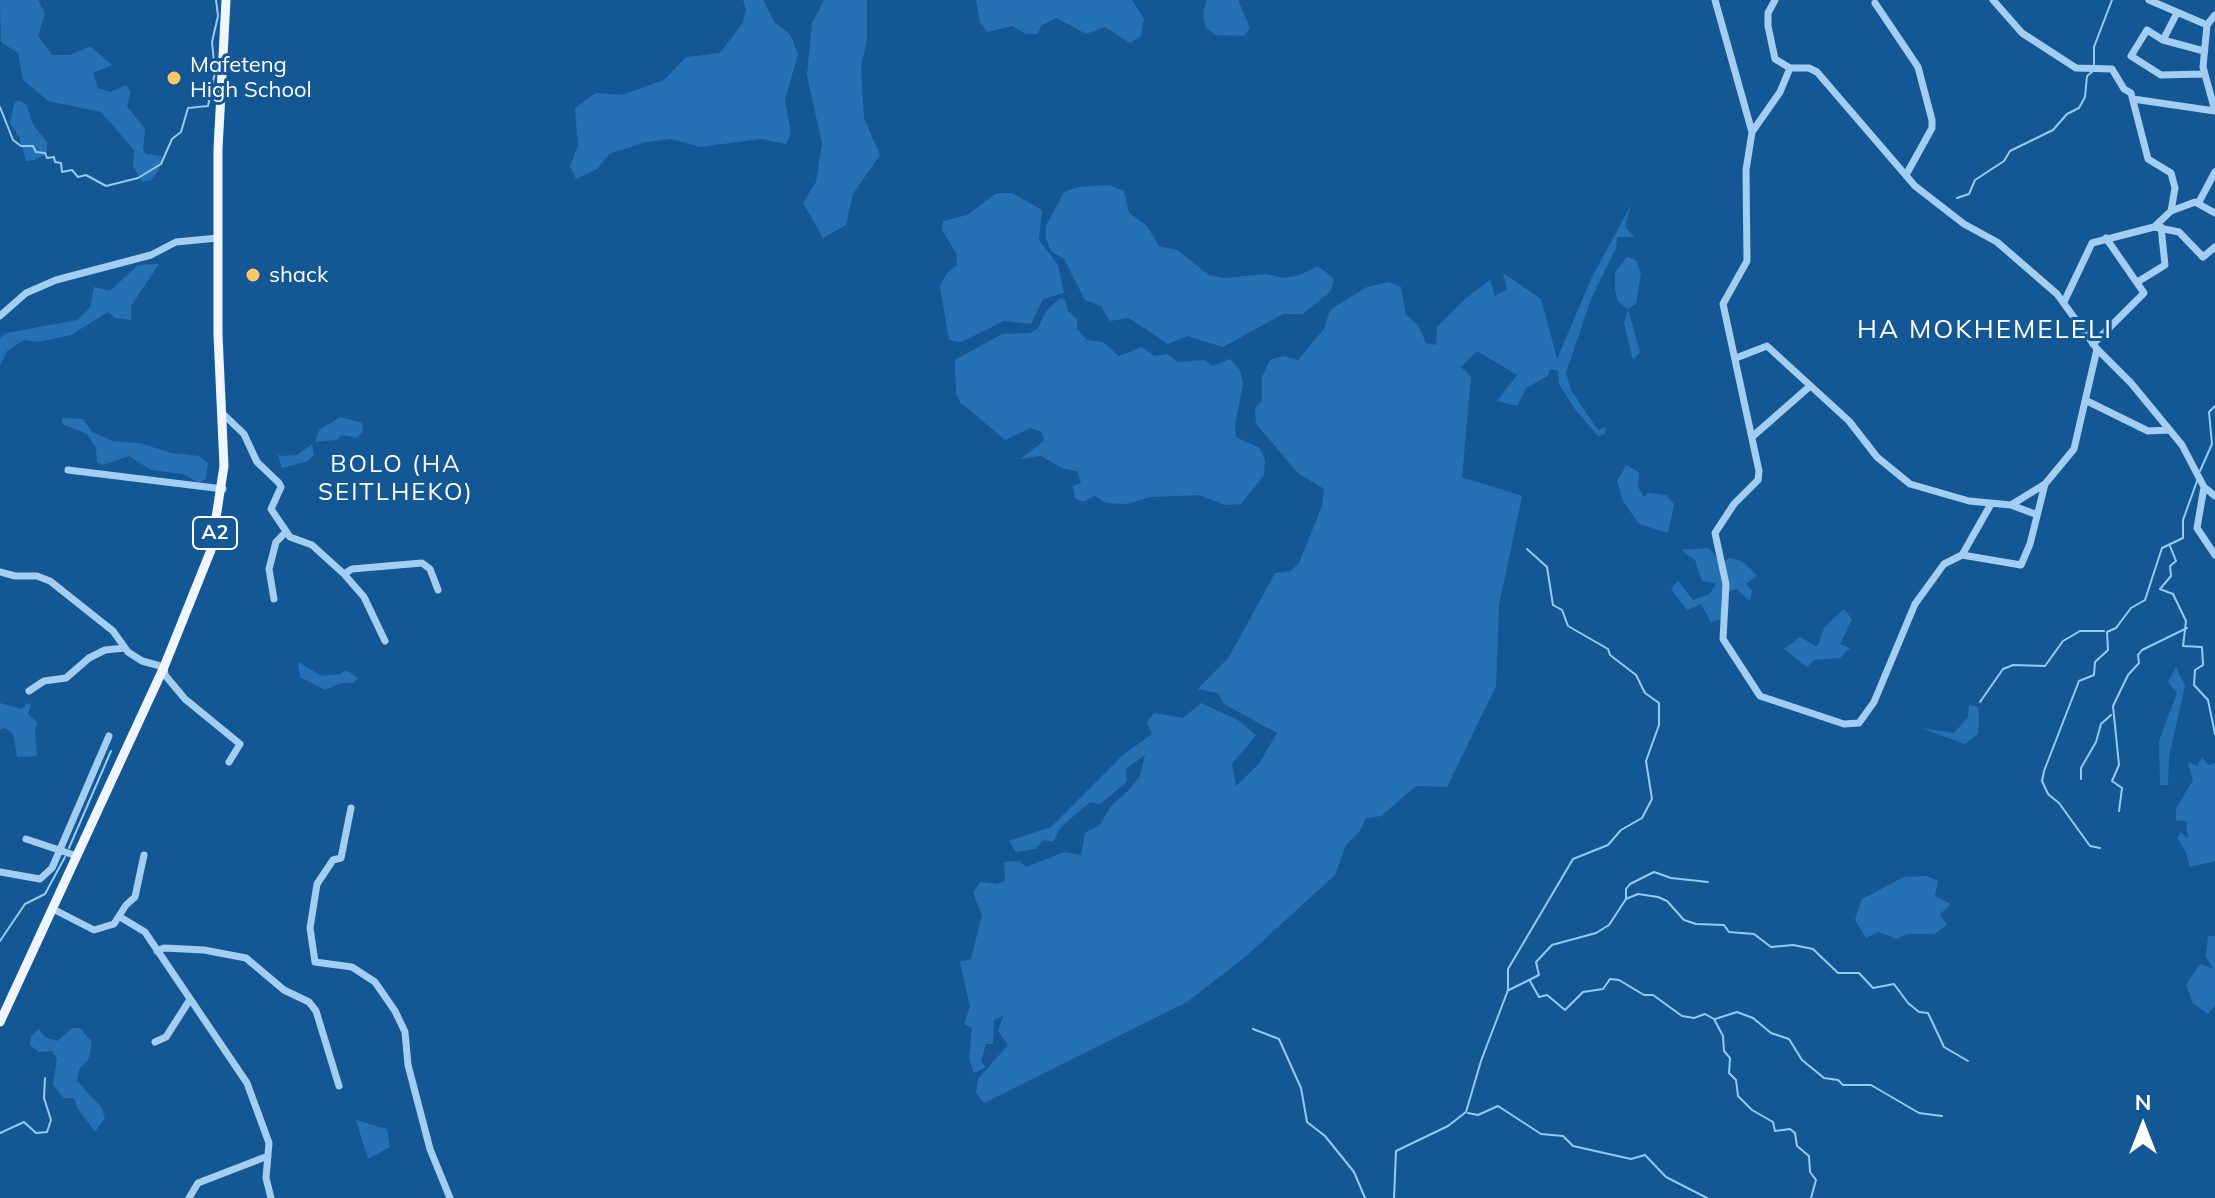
<!DOCTYPE html>
<html>
<head>
<meta charset="utf-8">
<style>
	body { margin:0 }
	#map { position:relative; width:2215px; height:1198px; overflow:hidden; background:#145795; font-family:Mulish,sans-serif }
	canvas { display:block }
	.north { position:absolute; left:2103px; top:1086px; width:80px; height:80px; -webkit-text-stroke:6px #145795; paint-order:stroke; rotate:0deg; font-size:22px; font-weight:700; line-height:32px; text-align:center; color:#fff }
	.north::after { content:''; display:block; margin:auto; width:28px; height:36px; background:#fff; clip-path:polygon(50% 0,100% 100%,50% 72%,0 100%) }
</style>
</head>
<body>
<div id="map">
<canvas width="2215" height="1198"></canvas>
<div class="north">N</div>
</div>
<script>
const context = document.querySelector('canvas').getContext('2d');
context.lineJoin = 'round';
function paint(path, color) {
  context.fillStyle = color;
  context.fill(path, 'evenodd');
}
function poly(rows) {
  const path = new Path2D();
  for (const r of rows) {
    path.moveTo(r[0], r[1]);
    for (let i = 2; i < r.length; i += 2) path.lineTo(r[i], r[i + 1]);
  }
  return path;
}
function trace(path, color, width, dash) {
  context.strokeStyle = color;
  context.lineWidth = width;
  context.lineCap = dash ? 'butt' : 'round';
  context.setLineDash(dash || []);
  context.stroke(path);
}
function label(font, color, halo, rows, align = 'center') {
  context.font = font + ' Mulish,sans-serif';
  context.lineWidth = 6;
  context.setLineDash([]);
  context.textBaseline = 'middle';
  context.strokeStyle = halo;
  context.fillStyle = color;
  for (const [text, x, y, turn = 0] of rows) {
    context.save();
    context.translate(x, y);
    context.rotate((+turn || 0) * Math.PI / 180);
    context.textAlign = isNaN(turn) ? turn : align;
    if (halo) context.strokeText(text, 0, 0);
    context.fillText(text, 0, 0);
    context.restore();
  }
}
paint(poly([
	[0,0,38,0,45,14,38,36,52,55,70,55,90,46,112,65,93,73,98,88,110,92,126,85,131,93,127,106,145,129,143,149,146,154,162,156,159,170,151,180,142,182,133,166,134,150,101,112,48,101,23,80,18,53,1,42],
	[743,0,763,0,775,23,790,34,798,54,785,100,791,134,786,144,761,139,700,147,671,139,646,142,609,154,597,169,576,179,570,166,578,146,575,108,596,93,622,95,664,80,686,57,720,53,742,24,746,9],
	[824,0,867,0,867,39,861,67,864,118,880,155,853,194,846,225,823,238,803,203,816,182,822,144,807,75,812,23],
	[976,0,1132,0,1144,19,1141,36,1130,43,1105,27,1086,34,1057,18,1042,25,1037,34,1026,34,1012,26,987,32,980,22],
	[1207,0,1238,0,1250,28,1244,36,1216,35,1205,27,1203,12],
	[18,100,26,104,34,126,47,142,47,154,34,160,26,161,19,137,10,123,14,104],
	[1109,185,1124,191,1129,213,1147,226,1159,246,1177,250,1209,275,1225,278,1266,274,1284,278,1300,275,1318,266,1334,279,1331,291,1303,314,1283,314,1223,347,1187,336,1168,344,1129,318,1110,321,1101,306,1085,300,1064,259,1051,251,1046,239,1046,226,1064,192,1078,187],
	[997,193,1012,193,1042,210,1039,240,1058,265,1064,293,1043,299,1031,324,1004,321,961,342,949,340,940,286,947,273,957,265,956,253,942,230,943,221,967,215],
	[1631,205,1625,226,1634,237,1617,237,1616,248,1591,299,1566,373,1571,390,1593,423,1599,430,1606,427,1605,434,1598,436,1574,408,1559,384,1558,371,1550,369,1548,376,1526,388,1517,406,1497,401,1517,375,1477,351,1461,367,1471,377,1462,477,1522,496,1499,605,1496,686,1447,787,1416,786,1381,816,1366,818,1360,831,1346,845,1335,875,1244,958,1187,1002,984,1103,976,1093,978,1079,1008,1045,998,1031,1003,1016,994,1020,993,1044,986,1044,981,1062,986,1067,974,1073,969,1059,972,1028,964,1024,970,1007,960,962,971,959,982,915,973,893,980,882,997,884,1005,880,1004,862,1019,861,1026,867,1064,852,1081,855,1085,833,1100,825,1110,807,1129,790,1140,776,1145,755,1126,769,1127,782,1100,804,1090,802,1061,827,1053,842,1043,840,1036,849,1016,852,1009,841,1051,827,1123,755,1152,734,1147,722,1154,713,1183,718,1201,703,1238,720,1256,735,1232,764,1236,786,1259,764,1277,733,1224,704,1218,693,1198,689,1229,657,1275,573,1291,571,1299,563,1322,506,1324,489,1298,473,1256,424,1255,408,1262,401,1262,377,1270,360,1283,356,1298,360,1324,329,1330,310,1367,287,1388,282,1401,287,1406,315,1418,325,1426,343,1436,345,1437,327,1464,300,1490,280,1495,296,1507,289,1503,273,1541,299,1557,359,1592,277],
	[1627,257,1636,260,1641,274,1636,304,1628,309,1640,352,1633,360,1624,323,1628,309,1618,302,1615,290,1615,272],
	[159,264,131,306,131,320,115,318,108,312,71,335,38,342,24,340,7,351,0,366,0,338,6,333,77,320,90,307,94,287,110,291,138,265],
	[1060,298,1065,299,1068,311,1077,319,1077,329,1087,340,1103,342,1119,356,1142,347,1154,356,1167,354,1178,362,1204,360,1213,366,1230,359,1240,370,1243,384,1235,425,1236,437,1260,448,1265,460,1264,475,1241,504,1225,505,1199,495,1150,497,1128,504,1106,503,1095,496,1083,502,1075,498,1073,486,1081,483,1077,471,1064,469,1041,456,1020,459,1044,441,1042,432,1031,428,1005,440,960,402,956,393,955,360,1002,334,1030,333,1038,328,1046,311],
	[341,417,362,423,363,431,357,438,342,435,336,440,315,442,320,429],
	[62,418,83,419,92,432,113,441,140,443,171,453,199,456,208,463,206,479,199,483,183,474,151,470,129,456,103,465,97,462,96,448,87,434,62,424],
	[312,444,314,455,308,461,282,468,277,452,280,456,297,455],
	[1626,465,1639,472,1638,487,1644,497,1648,493,1666,495,1674,504,1668,533,1639,524,1623,501,1617,481],
	[1709,548,1721,564,1729,558,1742,561,1757,576,1746,584,1752,591,1750,601,1736,589,1721,595,1721,619,1711,622,1701,604,1687,610,1671,589,1678,581,1693,600,1710,594,1716,583,1702,581,1695,560,1681,550],
	[1844,609,1852,619,1840,644,1850,648,1840,658,1814,660,1807,667,1784,649,1800,637,1817,647,1824,628],
	[298,662,322,676,340,674,346,670,358,678,353,683,341,683,325,690,300,677],
	[2176,667,2185,686,2169,757,2168,785,2160,785,2159,741,2177,693,2168,682],
	[0,703,21,709,27,703,31,705,28,714,38,723,35,729,37,756,17,757,13,733,5,728,0,730],
	[1969,705,1978,707,1979,720,1978,734,1965,744,1921,728,1954,733,1968,717],
	[2202,757,2208,765,2215,763,2215,861,2190,867,2186,852,2177,838,2181,832,2188,839,2186,821,2176,820,2176,809,2193,780,2188,762,2197,766],
	[1927,876,1938,881,1935,896,1951,904,1940,914,1947,925,1934,934,1907,934,1897,939,1878,932,1866,938,1855,920,1862,899,1904,877],
	[2208,936,2215,936,2215,1005,2208,1014,2193,1003,2186,985,2200,964,2213,969,2206,957],
	[72,1028,80,1028,92,1042,89,1058,79,1070,77,1081,101,1107,105,1118,95,1132,78,1109,74,1098,64,1098,53,1085,57,1059,52,1051,39,1052,30,1045,31,1036,39,1029,45,1037,57,1041],
	[356,1120,387,1129,390,1147,368,1159]
]), '#2671b4');
trace(poly([
	[2094,67,2094,47,2112,0],
	[0,107,13,140,21,146,33,146,36,152,45,153,47,158,54,157,55,162,61,163,62,172,72,170,78,177,86,175,106,186,138,178,161,164,172,139,181,132,188,108,208,106,215,72,212,42,218,16,216,0],
	[1957,198,1969,194,1975,180,2004,161,2010,151,2053,130,2067,114,2079,108,2085,97,2087,76,2092,72],
	[2200,471,2212,444,2209,412,2215,406],
	[2170,546,2176,561,2170,566,2171,576,2160,589,2173,594,2186,621,2183,646,2202,647,2203,665,2195,670,2194,685,2208,700,2215,734],
	[1980,702,2003,669,2013,665,2045,666,2063,641,2080,631,2104,631],
	[2081,779,2081,768,2096,742,2101,724,2111,715],
	[2119,811,2122,788,2112,781,2119,765,2113,706,2128,675,2139,663,2138,655,2142,650,2187,628],
	[69,848,111,751],
	[2100,848,2090,846,2059,803,2048,794,2042,781,2044,771,2079,681,2094,675,2095,662,2108,650,2107,632,2116,628,2131,608,2145,600,2162,548,2183,538,2183,520,2197,481],
	[1626,899,1638,894,1658,897,1667,901,1684,920,1696,924,1724,925,1729,932,1754,934,1771,947,1793,945,1813,949,1838,973,1859,973,1873,988,1894,984,1908,1003,1919,1012,1928,1013,1944,1047,1968,1061],
	[0,941,25,904,45,894,65,857],
	[1530,981,1539,997,1547,995,1565,1010,1583,992,1603,989,1610,979,1619,980,1644,995,1653,995,1682,1016,1694,1018,1705,1014,1714,1019,1723,1036,1724,1051,1730,1058,1729,1073,1736,1080,1738,1096,1752,1110,1773,1122,1775,1131,1790,1129,1795,1133,1797,1146,1809,1156,1810,1172,1816,1180,1811,1198],
	[1509,990,1539,975,1536,962,1552,945,1596,933,1609,925,1626,899,1626,889,1630,884,1654,872,1671,878,1708,882],
	[1715,1019,1737,1012,1753,1018,1771,1033,1789,1039,1802,1060,1824,1078,1838,1080,1843,1085,1871,1085,1919,1113,1942,1116],
	[1253,1029,1279,1039,1301,1088,1307,1122,1325,1136,1354,1172,1365,1198],
	[1468,1113,1478,1115,1498,1106,1541,1134,1563,1136,1573,1146,1631,1159,1645,1155,1666,1177,1707,1198],
	[0,1133,24,1122,36,1133,47,1132,51,1120,44,1098,45,1078],
	[1394,1198,1396,1151,1448,1126,1466,1112,1481,1061,1508,990,1508,969,1573,859,1608,845,1621,830,1642,818,1652,799,1646,761,1659,725,1659,703,1645,693,1636,675,1610,655,1608,649,1568,626,1562,610,1553,605,1547,567,1527,549]
]), '#95caf5', 2);
trace(poly([
	[1715,0,1752,132],
	[1775,0,1768,13,1768,26,1775,59,1790,68,1809,68,1817,72,1915,186,1964,224,1997,242,2057,294,2097,349,2131,383,2182,445,2204,487,2197,528,2215,555],
	[1993,0,2022,33,2076,68,2112,69,2124,89,2131,93,2148,159,2171,173,2175,188,2171,211],
	[2149,0,2207,25],
	[1875,3,1918,67,1932,120,1932,128,1906,175],
	[2215,15,2207,25,2203,67,2215,111],
	[2163,40,2177,13],
	[1790,68,1780,92,1752,132,1746,170,1747,261,1723,304,1759,471,1758,480,1734,504,1715,533,1726,584,1723,639,1760,696,1844,724,1859,723,1874,702,1915,604,1944,564,1962,555,1991,504],
	[2204,74,2161,75,2131,56,2147,30,2163,40,2204,51],
	[2133,99,2215,111],
	[2199,202,2215,172],
	[2154,227,2179,232,2203,257,2215,247],
	[2139,281,2165,265,2161,227],
	[2064,302,2092,243,2154,227,2171,211,2195,202,2215,213],
	[0,316,26,293,56,280,151,255,176,242,218,238],
	[2093,344,2144,293,2106,238],
	[1736,358,1767,346,1849,421,1877,457,1910,484,1969,501,2011,505,2045,484,2074,449,2097,349],
	[2087,401,2148,431,2169,430],
	[221,412,244,434,257,462,279,483,281,487,271,509,290,537,312,545,344,574,352,569,422,563,430,569,438,590],
	[1752,437,1809,387],
	[68,470,223,489],
	[2204,487,2215,496],
	[2011,505,2035,514],
	[1962,555,2021,565,2030,544,2045,484],
	[0,572,15,576,37,576,50,581,113,631,128,652,142,661,164,667,165,675,185,699,240,744,229,762],
	[344,574,364,597,385,641],
	[274,599,269,569,276,542,285,533],
	[29,691,44,681,66,678,89,658,105,650,125,648],
	[351,808,341,858,333,860,317,884,310,928,315,962,352,967,375,982,395,1011,405,1032,408,1065,430,1149,450,1198],
	[26,839,77,856],
	[0,872,40,879,52,868,109,736],
	[53,909,94,930,114,924,126,905,135,897,144,855],
	[120,917,145,932,247,1083,269,1143,266,1178,271,1198],
	[157,951,164,948,204,950,246,958,284,990,309,1002,316,1011,339,1086],
	[155,1042,166,1037,189,1001],
	[189,1198,198,1183,268,1156]
]), '#a3cef2', 7);
trace(poly([
	[0,1022,164,667,211,550,224,466,218,335,218,149,226,0]
]), '#eff6ff', 9);
for (const [x, y, r, color] of [
	[174,78,8,"#ffc665"],
	[253,275,8,"#ffc665"]
]) {
  const dot = new Path2D();
  dot.arc(x, y, r, 0, 2 * Math.PI);
  context.fillStyle = color;
  context.fill(dot);
  trace(dot, '#145795', 3);
}
for (const [x, y, w] of [
	[215,533,44]
]) {
  const box = new Path2D();
  box.roundRect(x - w / 2, y - 16, w, 32, 6);
  context.fillStyle = '#145795';
  context.fill(box);
  trace(box, '#fff', 2);
}
label('bold 20px', '#fff', null, [
	["A2",215,533]
]);
label('22px', '#fff', '#145795', [
	["Mafeteng",190,65],
	["High School",190,90],
	["shack",269,275]
], 'left');
context.letterSpacing = '2px';
label('24px', '#fff', '#145795', [
	["BOLO (HA",396,465],
	["SEITLHEKO)",396,493]
]);
context.letterSpacing = '0px';
context.letterSpacing = '2px';
label('26px', '#fff', '#145795', [
	["HA MOKHEMELELI",1985,330]
]);
context.letterSpacing = '0px';
</script>
</body>
</html>
